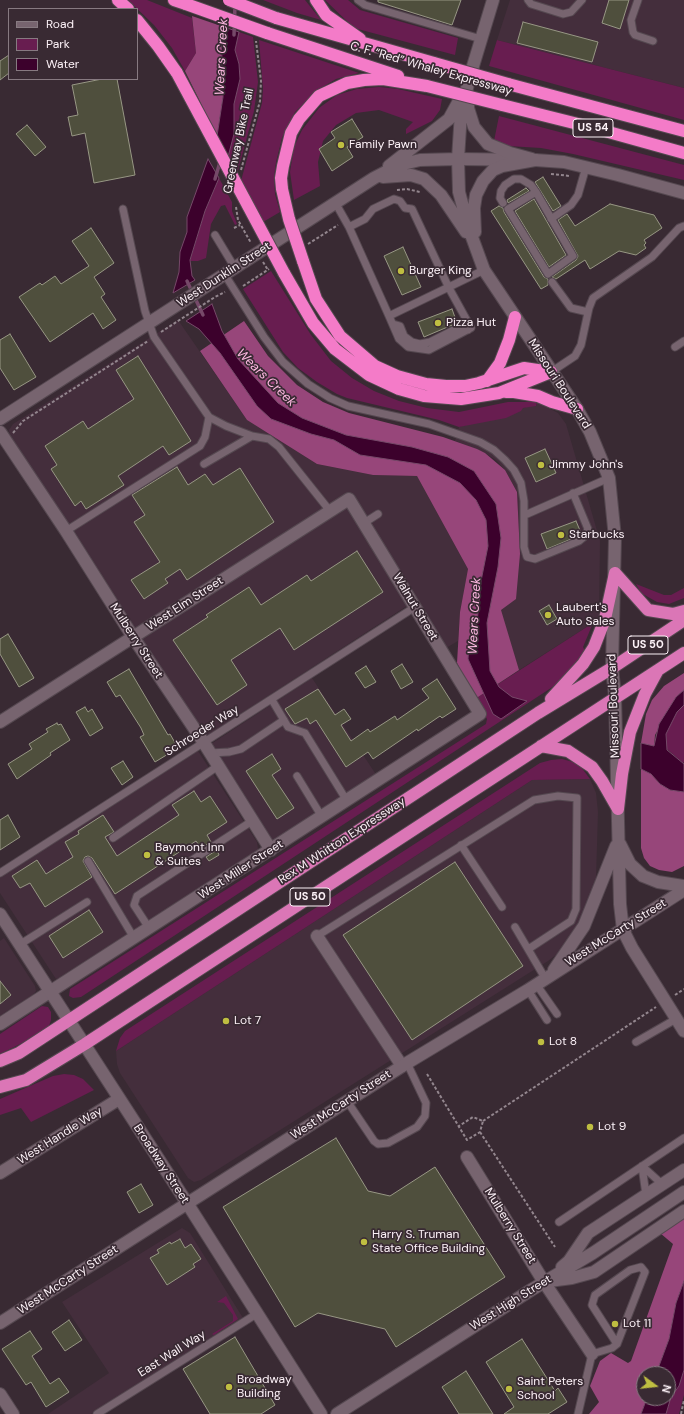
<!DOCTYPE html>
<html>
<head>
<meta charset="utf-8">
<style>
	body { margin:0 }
	#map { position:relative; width:684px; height:1414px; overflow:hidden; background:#392a33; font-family:"DM Sans",sans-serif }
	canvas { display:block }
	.legend { position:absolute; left:8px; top:8px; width:130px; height:72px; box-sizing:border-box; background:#392a33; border:1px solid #877a81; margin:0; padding:5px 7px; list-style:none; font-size:12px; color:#fcf1f7 }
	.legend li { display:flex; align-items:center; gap:8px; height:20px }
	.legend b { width:20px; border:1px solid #877a81 }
	.north { position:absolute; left:636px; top:1366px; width:40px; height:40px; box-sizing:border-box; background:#392a33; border:1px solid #877a81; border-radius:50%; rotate:105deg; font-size:11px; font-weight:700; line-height:16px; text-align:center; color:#fcf1f7 }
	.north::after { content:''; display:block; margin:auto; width:14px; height:18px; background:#bfbe41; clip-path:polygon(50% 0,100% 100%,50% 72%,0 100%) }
</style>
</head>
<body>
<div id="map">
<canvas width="684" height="1414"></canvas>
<ul class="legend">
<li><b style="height:5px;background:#77646f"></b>Road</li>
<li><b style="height:11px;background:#681d50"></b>Park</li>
<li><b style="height:11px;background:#3c012c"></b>Water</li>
</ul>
<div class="north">N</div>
</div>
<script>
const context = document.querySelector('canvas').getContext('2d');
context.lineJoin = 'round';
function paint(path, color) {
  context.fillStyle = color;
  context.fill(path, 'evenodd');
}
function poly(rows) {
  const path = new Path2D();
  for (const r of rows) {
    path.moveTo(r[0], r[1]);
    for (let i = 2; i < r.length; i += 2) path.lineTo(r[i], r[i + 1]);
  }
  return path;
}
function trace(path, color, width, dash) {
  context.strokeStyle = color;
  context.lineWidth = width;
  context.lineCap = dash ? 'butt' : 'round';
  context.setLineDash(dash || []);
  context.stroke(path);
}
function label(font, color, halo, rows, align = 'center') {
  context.font = font + ' "DM Sans",sans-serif';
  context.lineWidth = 3.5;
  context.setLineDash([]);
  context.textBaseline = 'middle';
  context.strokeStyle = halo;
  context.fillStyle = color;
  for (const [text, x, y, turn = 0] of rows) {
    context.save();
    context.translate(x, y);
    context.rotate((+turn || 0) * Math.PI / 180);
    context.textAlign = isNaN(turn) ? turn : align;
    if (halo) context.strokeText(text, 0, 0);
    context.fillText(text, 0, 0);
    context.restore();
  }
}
paint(poly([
	[510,0,684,0,684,88,497,40],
	[178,320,247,420,317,464,373,475,417,476,468,569,460,612,458,641,446,648,416,600,205,737,10,435,9,430,13,424],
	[537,402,558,413,566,424,600,541,599,618,598,623,593,623,519,670,500,610,520,554,517,492,505,470,496,460,485,453,455,441,459,427,530,406,536,406],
	[312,678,377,776,275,840,271,841,211,744],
	[198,751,257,842,258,849,255,854,60,978,56,979,0,893,0,877],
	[590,779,596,793,598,812,596,879,584,918,561,951,548,961,201,1180,194,1182,188,1178,120,1073,117,1064,116,1051,532,780],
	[4,938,35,986,36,991,33,995,0,1016,0,941],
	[182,1228,190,1233,243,1318,91,1414,48,1414,109,1373,62,1302]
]), '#442e3c');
paint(poly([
	[128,0,147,0,192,18,196,53,185,71,172,48,154,25],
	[263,0,305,0,321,20,297,13],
	[325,0,348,0,360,10,458,38,455,55,354,28],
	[239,32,253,37,258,82,254,111,237,174,228,157,234,134,234,104,240,79,239,64,235,50],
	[259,40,359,73,336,79,318,90,295,112,282,138,276,162,274,177,275,194,280,212,263,222,241,181,262,103,263,89],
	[497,40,684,88,684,120,489,66],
	[379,87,398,89,442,99,440,110,432,121,406,134,406,129,413,122,379,110,356,113,336,125,323,141,318,162,320,186,294,200,290,172,294,147,302,130,319,108,337,95,357,89],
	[499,116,684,165,684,180,573,154,541,148,508,146,494,141],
	[219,178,232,202,232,211,237,224,235,225,225,205,221,206,211,224,206,258,198,261,190,261,205,211],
	[271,271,311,335,331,361,352,378,374,391,399,401,427,408,459,412,508,402,537,402,536,406,523,408,521,411,506,418,459,427,439,420,347,398,337,394,317,382,298,368,283,352,243,289],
	[636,584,664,595,671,595,684,588,684,598,669,604,657,602,641,593],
	[593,623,583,647,585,651,581,657,569,672,554,686,81,997,73,998,69,996,70,989,486,724,487,719,475,699],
	[684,705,684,762,683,763,667,749,666,734,677,712],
	[562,759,573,762,581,767,590,779,532,780,116,1051,120,1038,125,1031,540,763,551,760],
	[42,1006,48,1007,51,1012,51,1020,49,1026,42,1033,0,1054,0,1034],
	[64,1074,74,1075,83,1079,94,1090,31,1122,21,1108,0,1115,0,1099,53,1076],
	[226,1296,238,1319,214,1335,212,1334,233,1321,233,1315,224,1303,217,1302],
	[684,1370,684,1395,679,1414,666,1414,671,1397,679,1386]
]), '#681d50');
paint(poly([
	[192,16,221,26,223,97,217,136,185,71,196,53],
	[244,321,268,356,297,385,323,402,349,413,443,437,477,449,485,453,505,470,517,492,520,554,516,599,501,610,519,670,475,699,457,663,460,612,468,569,417,476,373,475,317,464,247,420,200,351],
	[684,673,684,690,676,697,655,735,654,747,641,743,646,714,652,700,664,686],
	[641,769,651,774,660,784,670,790,684,792,684,866,672,872,659,870,650,866,644,858,641,848],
	[684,1217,684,1281,676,1303,669,1339,656,1374,644,1374,644,1398,647,1398,641,1414,589,1414,599,1402,590,1386,600,1361,611,1353,628,1363,631,1361,673,1244,660,1233]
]), '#97467a');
const water = poly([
	[221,26,239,32,235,50,239,64,240,79,234,104,234,134,228,157,217,136,223,97,221,26],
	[208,159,219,178,205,211,190,260,192,276,195,280,173,293,179,272,180,252,187,232,187,217,208,159],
	[212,304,222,331,238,359,278,403,302,418,346,435,412,447,448,457,474,471,496,504,501,538,498,567,487,623,490,671,499,687,512,697,527,701,501,719,493,714,468,659,469,640,477,623,481,581,488,546,486,520,476,500,460,483,426,465,360,455,334,440,311,434,271,419,257,406,220,353,199,329,186,321,212,304],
	[684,690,684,705,677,712,666,734,667,750,684,764,684,792,670,790,660,784,651,774,641,769,641,743,654,746,659,724,676,697,684,690],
	[684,1281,684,1370,679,1386,671,1397,666,1414,641,1414,647,1398,668,1398,668,1374,656,1374,669,1339,676,1303,684,1281]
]);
paint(water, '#3c012c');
trace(water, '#764969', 1);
trace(poly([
	[234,35,235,5],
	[215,179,220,162],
	[187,281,203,315]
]), '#764969', 3.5);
const building = poly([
	[378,0,461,0,452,25,378,2,378,0],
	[609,0,629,0,620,29,602,23,609,0],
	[523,22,598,42,592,62,517,43,523,22],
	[9,55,9,73,0,80,0,61,9,55],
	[102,79,117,79,135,175,94,183,85,133,72,136,68,117,78,115,72,85,102,79],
	[352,119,363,137,347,147,353,157,332,171,319,149,335,138,331,132,352,119],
	[27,125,46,147,35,156,16,134,27,125],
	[543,177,561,206,553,211,535,182,543,177],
	[526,188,529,191,508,203,507,200,526,188],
	[534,199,566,255,549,267,515,211,534,199],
	[610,204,654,215,662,228,644,240,646,243,644,245,646,248,636,255,619,251,590,269,585,260,556,279,552,277,576,260,578,256,558,220,567,214,575,226,610,204],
	[499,206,503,208,504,212,544,277,548,279,548,285,541,289,491,211,499,206],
	[91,228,114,263,94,277,105,294,101,297,116,320,103,329,93,313,50,342,19,297,40,283,42,285,55,276,61,284,89,266,72,241,91,228],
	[403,247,421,287,402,295,384,256,403,247],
	[452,309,457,323,424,337,418,322,452,309],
	[10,334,36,377,14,390,0,368,0,340,10,334],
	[138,356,191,441,169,455,163,446,118,476,124,485,86,509,81,501,75,506,51,469,57,465,45,446,83,421,88,429,134,399,116,370,138,356],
	[545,449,556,473,536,482,525,458,545,449],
	[177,467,188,485,205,474,213,485,240,468,274,522,187,580,180,569,165,579,168,583,144,599,131,580,160,562,134,522,145,515,132,495,177,467],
	[576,521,581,533,576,537,547,549,541,534,576,521],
	[357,551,383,592,294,650,280,628,231,660,247,685,217,705,173,640,208,617,206,615,249,587,261,605,307,575,311,581,357,551],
	[549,605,557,619,547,625,539,611,549,605],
	[8,634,34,678,19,687,0,654,0,639,8,634],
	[402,664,413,682,401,689,391,671,402,664],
	[366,666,376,682,365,688,355,673,366,666],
	[129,669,168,735,170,734,178,748,155,762,140,737,144,735,141,728,120,695,116,697,107,682,129,669],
	[437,679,456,709,442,718,440,716,418,731,417,729,373,759,368,752,346,767,316,720,310,724,307,718,295,724,285,709,318,689,335,715,344,709,351,719,341,725,351,741,368,729,370,732,395,716,397,720,429,698,422,689,437,679],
	[85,707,88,712,92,709,103,728,90,736,76,712,85,707],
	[57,723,58,725,61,724,70,740,50,753,51,755,17,779,8,764,32,749,29,744,48,732,46,729,57,723],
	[272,754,281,769,272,775,294,808,277,819,246,771,272,754],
	[123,761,133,777,122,785,111,768,123,761],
	[194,791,201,802,210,796,227,822,207,835,211,842,201,848,196,841,115,894,92,858,88,856,85,857,83,861,92,877,45,907,30,883,20,888,12,876,37,860,46,874,73,857,65,842,79,834,78,831,103,815,114,832,105,837,117,856,179,815,172,805,194,791],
	[8,815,20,837,0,850,0,820,8,815],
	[217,850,219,855,209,861,206,857,217,850],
	[455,862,523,966,412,1040,343,935,455,862],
	[89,910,103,932,63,958,49,936,89,910],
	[0,981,11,995,0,1004,0,981],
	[336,1138,368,1191,390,1196,435,1167,505,1277,396,1347,385,1329,318,1313,295,1327,223,1207,336,1138],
	[141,1184,153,1205,139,1213,127,1192,141,1184],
	[180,1239,185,1248,191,1244,201,1259,193,1264,195,1267,167,1285,150,1258,159,1253,157,1250,170,1242,171,1244,180,1239],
	[69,1320,82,1340,65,1351,52,1332,69,1320],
	[30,1331,42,1349,32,1356,50,1384,59,1378,69,1392,46,1407,31,1382,26,1385,2,1349,30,1331],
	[235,1337,275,1405,261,1414,210,1414,183,1369,235,1337],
	[522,1339,555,1391,558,1388,567,1402,548,1414,504,1414,514,1407,486,1362,522,1339],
	[466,1371,493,1414,459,1414,442,1387,466,1371]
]);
paint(building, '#4f4f3d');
trace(building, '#979784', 1);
const service = poly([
	[358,0,365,5,481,39],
	[528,0,531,4,563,14,571,12,582,0],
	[638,0,631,20,633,32,635,35,653,41],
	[503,203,500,198,501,191,505,185,514,179,521,179,531,185,536,192,573,256,548,274,508,209,536,192],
	[336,204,349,227,365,219,373,209,394,199,400,201,405,208,412,209,449,288,471,328,429,350,408,347,399,339,389,316],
	[123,209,145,311,154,337,209,417,226,426,252,436],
	[551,219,571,205,578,195,586,167],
	[349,227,389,316,484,270],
	[215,235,235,268],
	[225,275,264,337,283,362,308,384,330,398,348,406,429,424,480,442,494,450,505,460,514,470,521,483,524,501,524,547,527,557,535,559,579,541,585,536,588,529,573,493],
	[552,282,571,308,588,312],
	[393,324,400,326,404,336,412,342,420,344,430,342,460,327,468,330],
	[675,347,684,341],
	[551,372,575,356,581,345,589,308,593,298,652,257,679,228,684,226],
	[204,464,252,436,269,439,279,447,330,511],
	[525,515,609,478],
	[364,523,378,514],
	[66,531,200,446,205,437,209,417],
	[272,700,288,727,305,733,347,801],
	[210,753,229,752,241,749,284,720],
	[297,776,322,817],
	[113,838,218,766],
	[461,845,502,907],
	[88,861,134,938],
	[0,873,415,607],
	[515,927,545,978],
	[149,928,134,905,137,896,252,821],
	[317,936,534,800,558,796,577,798,576,909,571,921,530,948],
	[19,945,87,902],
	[536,984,557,1014],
	[528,990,547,1020],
	[636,1042,676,1019],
	[347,1101,374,1141,378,1144,388,1143,417,1127,425,1116,426,1103,407,1063],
	[642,1166,646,1195],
	[642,1166,662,1184],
	[559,1222,684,1138],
	[97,1414,258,1313],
	[578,1414,592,1354,612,1348,617,1344,645,1272,641,1267,630,1270,595,1295,592,1305,617,1344]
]);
const minor = poly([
	[0,432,66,531,133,637,204,743,271,850],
	[0,722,349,499,480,714,0,1024],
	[317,936,402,1066],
	[467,1157,544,1282,592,1354],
	[0,1173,119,1099],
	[0,1394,13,1414]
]);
const tertiary = poly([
	[458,159,535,160,564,162,618,175,684,193],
	[0,914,187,1203],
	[562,1267,569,1261,588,1233,684,1170],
	[549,1281,572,1278,594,1272,684,1211],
	[337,1414,531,1290,593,1253,684,1192]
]);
const secondary = poly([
	[493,0,470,76,461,112,458,159,459,192,469,229,484,270,577,409,590,432,609,478,615,538,612,668,615,696,620,904,623,930,632,948,684,1031],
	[468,99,468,108,474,127,488,144,510,153,532,159],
	[389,166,449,119,460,99],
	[383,177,411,175,424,179,441,195,466,232],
	[475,232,474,208,476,195,483,181,493,170,502,166,535,160],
	[0,419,374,178,399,165,420,160,458,159],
	[620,844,630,864,643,876,658,882,684,886],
	[554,970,584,926,616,846],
	[187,1203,321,1414],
	[0,1323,407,1063,528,990,684,890]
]);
const trunk = poly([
	[615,573,648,610,673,614,684,611],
	[551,699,583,664,594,647,605,619,615,573],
	[541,746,568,751,592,767,602,781,618,809],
	[618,809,622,774,630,732,645,694,658,670],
	[0,1061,19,1053,538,713,612,668,684,620],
	[0,1087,26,1080,85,1044,684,653]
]);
const motorway = poly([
	[118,0,128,9],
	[174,0,186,4],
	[316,0,326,15,360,39],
	[276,18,434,63],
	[137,20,158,46,177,73],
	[267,33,398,76],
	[508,84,684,131],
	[502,105,594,128,684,153],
	[282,189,281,178,283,166,291,133,299,119,319,96,347,83,364,80,383,79,427,86],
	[303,261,316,299,340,336,375,366,397,376,426,384,446,386,465,386,479,383,524,368,551,372],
	[284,273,313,323,335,349,369,375,399,389,424,396,461,399,499,393,551,372],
	[487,381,500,363,509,340,515,317],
	[506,392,514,392,538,396,552,402,577,409]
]);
trace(service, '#554850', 9);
trace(minor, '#554850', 14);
trace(tertiary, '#554850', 14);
trace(secondary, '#554850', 14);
trace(trunk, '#554850', 14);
trace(motorway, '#554850', 14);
trace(poly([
	[241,170,260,101,261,81,256,41],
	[551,174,570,176],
	[397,190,407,189,420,192],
	[236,207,238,220,251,243],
	[234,228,240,225],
	[308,244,338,225],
	[263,262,268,270],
	[243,286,269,269],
	[161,332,215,297,225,292],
	[13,433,23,421,148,341],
	[675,995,684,989],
	[427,1074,467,1140,480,1132,483,1121,473,1117,459,1126],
	[483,1121,656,1007],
	[480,1132,555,1247],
	[681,1414,684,1400]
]), '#93868e', 2, [3, 2]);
trace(service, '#77646f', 7);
trace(minor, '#77646f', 12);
trace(tertiary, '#77646f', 12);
trace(secondary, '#77646f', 12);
trace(trunk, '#db76b6', 12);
trace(motorway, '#f47bc8', 12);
const motorwayBridge = poly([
	[229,0,276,18],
	[186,4,267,33],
	[434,63,508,84],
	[177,73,284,273],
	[427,86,502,105],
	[282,189,289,219,303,261]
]);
trace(motorwayBridge, '#554850', 14, []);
trace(motorwayBridge, '#f47bc8', 12);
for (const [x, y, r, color] of [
	[341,145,4,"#bfbe41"],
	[401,271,4,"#bfbe41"],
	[438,323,4,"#bfbe41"],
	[541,465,4,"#bfbe41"],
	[561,535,4,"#bfbe41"],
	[548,615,4,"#bfbe41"],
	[147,855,4,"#bfbe41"],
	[226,1021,4,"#bfbe41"],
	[541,1042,4,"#bfbe41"],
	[590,1127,4,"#bfbe41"],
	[364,1242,4,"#bfbe41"],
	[615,1324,4,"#bfbe41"],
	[229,1387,4,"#bfbe41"],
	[509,1389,4,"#bfbe41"]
]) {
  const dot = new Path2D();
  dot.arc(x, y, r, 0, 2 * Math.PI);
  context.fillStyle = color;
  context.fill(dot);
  trace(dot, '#392a33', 1.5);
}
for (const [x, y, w] of [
	[593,128,40],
	[648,645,40],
	[310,897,40]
]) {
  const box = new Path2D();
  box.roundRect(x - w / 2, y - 9, w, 18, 3);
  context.fillStyle = '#392a33';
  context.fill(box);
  trace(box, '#fcf1f7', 1);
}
label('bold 11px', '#fcf1f7', null, [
	["US 54",593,128],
	["US 50",648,645],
	["US 50",310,897]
]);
label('12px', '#fcf1f7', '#392a33', [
	["C. F. “Red” Whaley Expressway",431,69,16],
	["Greenway Bike Trail",239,141,-78],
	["West Dunklin Street",224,275,-33],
	["Missouri Boulevard",559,384,57],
	["West Elm Street",185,604,-33],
	["Walnut Street",415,607,59],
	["Mulberry Street",136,641,57],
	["Missouri Boulevard",614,706,-92],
	["Schroeder Way",202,731,-32],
	["Rex M Whitton Expressway",342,841,-33],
	["West Miller Street",241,870,-33],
	["West McCarty Street",616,933,-32],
	["West McCarty Street",341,1105,-33],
	["West Handle Way",60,1136,-32],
	["Broadway Street",161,1164,57],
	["Mulberry Street",510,1226,58],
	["West McCarty Street",68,1280,-33],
	["West High Street",511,1303,-32],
	["East Wall Way",172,1354,-32]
]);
label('12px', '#fcf1f7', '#392a33', [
	["Family Pawn",349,145],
	["Burger King",409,271],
	["Pizza Hut",446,323],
	["Jimmy John's",549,465],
	["Starbucks",569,535],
	["Laubert's",556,608],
	["Auto Sales",556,622],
	["Baymont Inn",155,848],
	["& Suites",155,862],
	["Lot 7",234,1021],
	["Lot 8",549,1042],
	["Lot 9",598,1127],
	["Harry S. Truman",372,1235],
	["State Office Building",372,1249],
	["Lot 11",623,1324],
	["Broadway",237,1380],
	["Building",237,1394],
	["Saint Peters",517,1382],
	["School",517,1396]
], 'left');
label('italic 13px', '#feb9e2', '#392a33', [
	["Wears Creek",222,57,-87],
	["Wears Creek",266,378,44],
	["Wears Creek",475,616,-87]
]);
</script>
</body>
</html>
